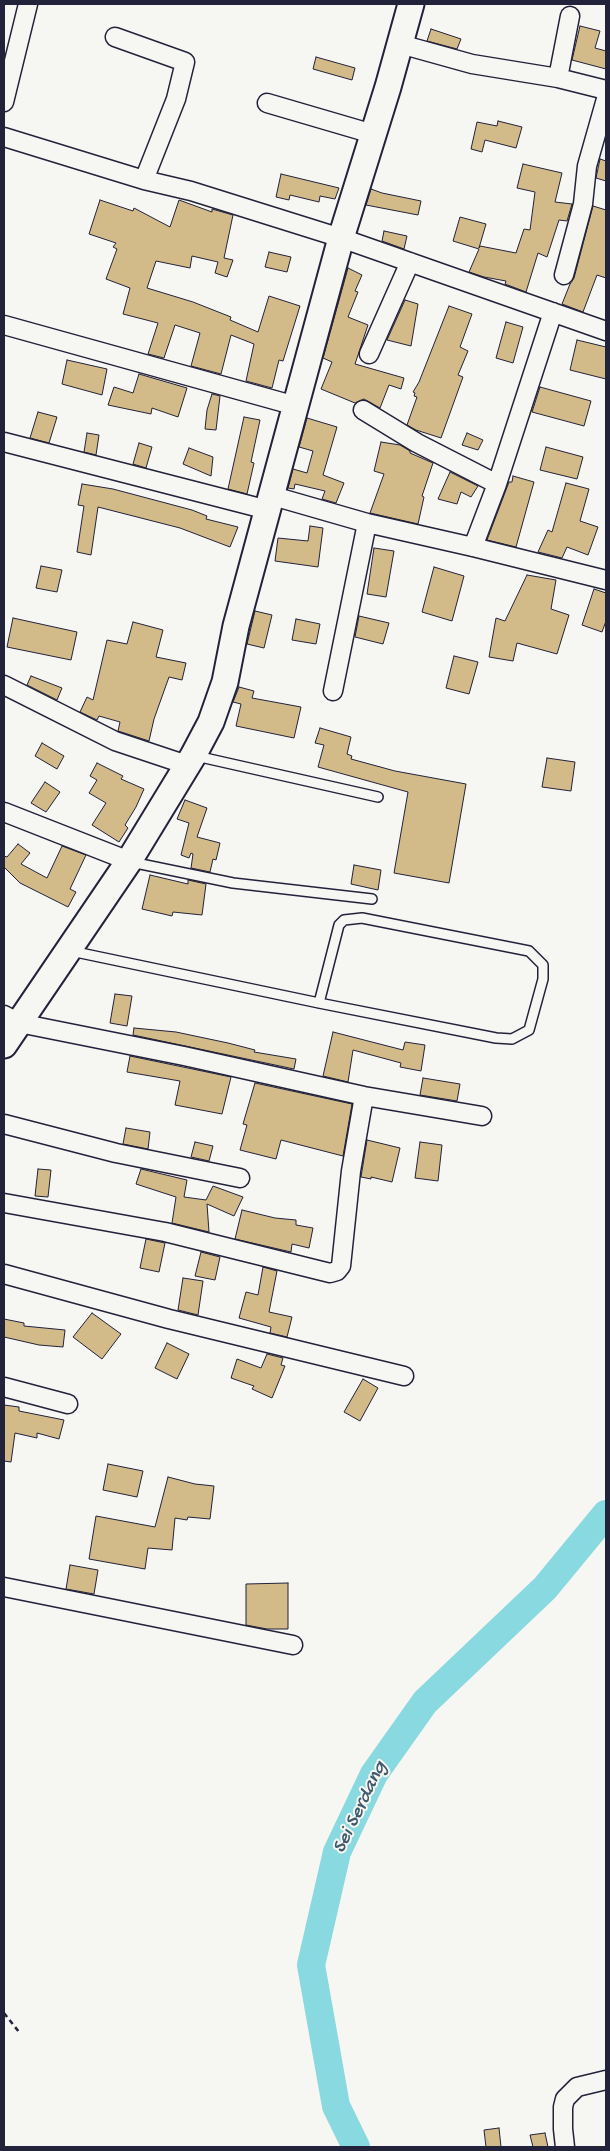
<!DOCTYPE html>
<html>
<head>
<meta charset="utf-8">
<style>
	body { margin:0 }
	#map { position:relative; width:610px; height:2151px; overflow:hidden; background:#f6f6f2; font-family:"Gochi Hand",sans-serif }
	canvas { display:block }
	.frame { position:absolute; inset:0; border:5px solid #22223b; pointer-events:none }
</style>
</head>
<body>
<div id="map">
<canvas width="610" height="2151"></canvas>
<div class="frame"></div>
</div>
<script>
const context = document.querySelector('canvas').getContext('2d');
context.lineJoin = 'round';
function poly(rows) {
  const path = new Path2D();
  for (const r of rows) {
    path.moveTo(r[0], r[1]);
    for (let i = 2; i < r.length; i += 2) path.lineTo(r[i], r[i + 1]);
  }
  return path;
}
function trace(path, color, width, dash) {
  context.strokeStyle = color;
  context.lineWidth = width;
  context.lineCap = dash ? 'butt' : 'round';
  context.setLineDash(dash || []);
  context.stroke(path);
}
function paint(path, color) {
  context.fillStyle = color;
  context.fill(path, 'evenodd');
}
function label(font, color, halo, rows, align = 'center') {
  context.font = font + ' "Gochi Hand",sans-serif';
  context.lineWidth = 4;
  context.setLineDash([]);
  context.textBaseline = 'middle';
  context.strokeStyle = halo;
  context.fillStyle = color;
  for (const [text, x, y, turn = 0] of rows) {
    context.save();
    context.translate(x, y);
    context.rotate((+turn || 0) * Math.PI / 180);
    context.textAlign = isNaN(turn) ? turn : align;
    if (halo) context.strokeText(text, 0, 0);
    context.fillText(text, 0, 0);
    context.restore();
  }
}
trace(poly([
	[356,2147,336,2106,311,1965,337,1852,374,1774,425,1702,545,1588,606,1514]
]), '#88d9e0', 28);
const building = poly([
	[580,26,600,31,595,48,606,51,606,69,572,60,580,26],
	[431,29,461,39,457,49,427,41,431,29],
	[316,57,355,68,352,80,313,69,316,57],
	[498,121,522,127,516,148,485,140,482,152,471,149,477,122,497,126,498,121],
	[600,159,606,161,606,181,596,178,600,159],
	[523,164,562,173,555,202,572,204,567,221,559,220,547,257,538,253,526,292,505,284,506,281,484,277,469,272,479,249,453,241,460,217,486,224,479,248,480,246,516,253,524,229,530,230,535,192,517,188,523,164],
	[281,174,339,188,335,199,320,196,319,202,290,195,289,200,276,197,281,174],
	[371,189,382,193,421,201,418,215,366,205,371,189],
	[100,200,133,211,134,208,170,227,179,200,212,212,212,209,233,215,224,258,233,260,227,277,215,273,218,262,192,256,190,268,156,261,147,288,193,302,231,317,230,320,258,332,269,296,300,306,283,361,279,360,272,388,246,381,254,344,231,335,221,374,191,366,200,333,175,325,164,358,148,354,158,323,123,314,130,288,106,279,117,249,113,247,116,243,89,234,100,200],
	[593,206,606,210,606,278,597,275,583,312,562,304,570,284,574,278,593,206],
	[384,231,407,236,404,249,382,241,384,231],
	[269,252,291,257,287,272,265,267,269,252],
	[348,268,362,275,355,291,358,292,348,317,368,325,355,364,404,378,401,389,389,385,380,408,364,399,355,403,321,389,332,362,323,358,348,268],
	[405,300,418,304,411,346,387,340,405,300],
	[449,306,472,314,460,347,468,351,458,375,463,377,441,438,416,430,407,425,417,397,414,396,415,393,413,392,419,382,449,306],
	[506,322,523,327,513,363,496,358,506,322],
	[577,340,606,347,606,379,570,370,577,340],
	[67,360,107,369,102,395,62,384,67,360],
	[139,374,187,388,178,417,152,408,151,414,108,405,114,387,133,393,139,374],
	[540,387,591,401,584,426,532,412,540,387],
	[212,394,220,396,216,430,205,429,207,410,212,394],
	[38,412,57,417,49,443,30,438,38,412],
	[244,417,260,420,251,462,254,463,247,494,228,489,244,417],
	[307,418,337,427,323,475,344,483,336,503,322,499,325,491,295,484,294,489,288,488,293,469,307,473,313,451,299,447,307,418],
	[87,433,99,435,96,455,84,452,87,433],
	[467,433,483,440,478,450,462,445,467,433],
	[381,442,400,445,410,451,410,453,433,463,422,496,424,497,418,524,370,513,384,474,374,471,381,442],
	[139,443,152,447,146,468,133,464,139,443],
	[546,447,583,457,577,479,540,470,546,447],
	[189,448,213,457,211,476,183,464,189,448],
	[450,472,478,486,471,497,461,492,457,504,438,499,450,472],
	[513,476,534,482,516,547,487,540,509,482,512,482,513,476],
	[566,483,589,489,580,521,598,527,588,555,567,547,562,558,538,552,548,530,552,532,566,483],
	[82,484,113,489,192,510,207,516,206,519,238,527,230,547,180,528,98,507,91,555,77,552,84,506,78,505,82,484],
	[310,526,323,528,318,567,275,561,278,538,308,541,310,526],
	[374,548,394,551,386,597,367,594,374,548],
	[41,566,62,570,57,592,36,588,41,566],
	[434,567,464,576,452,621,422,612,434,567],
	[527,575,556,580,551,609,569,615,557,654,517,643,513,661,489,657,496,618,505,621,527,575],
	[594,589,606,593,606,621,602,632,582,625,594,589],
	[255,611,272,615,264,648,247,644,255,611],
	[359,616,389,623,383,644,355,637,359,616],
	[13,618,77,632,71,660,7,647,13,618],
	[296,619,320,624,316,644,292,640,296,619],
	[133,622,163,630,156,657,186,663,182,680,169,677,154,719,149,741,118,731,120,722,99,716,97,720,80,712,87,697,93,700,107,640,127,644,133,622],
	[454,656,478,662,469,694,446,688,454,656],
	[31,676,62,688,57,700,27,685,31,676],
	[239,687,254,691,252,698,301,707,294,738,236,726,241,704,233,702,239,687],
	[320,728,351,737,347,754,352,756,351,759,395,771,466,784,449,883,394,873,408,792,318,767,324,745,315,743,320,728],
	[42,743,64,756,57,769,35,756,42,743],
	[547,758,575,762,571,791,542,787,547,758],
	[97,763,123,776,121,779,144,789,136,807,125,825,128,828,119,842,92,825,106,803,89,793,97,780,90,776,97,763],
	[45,782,60,792,46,812,31,803,45,782],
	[185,800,207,808,197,837,220,843,216,860,213,859,210,872,191,868,193,854,191,853,189,858,181,855,189,823,177,819,185,800],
	[18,844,30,853,21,864,47,878,62,846,86,855,70,889,76,892,68,907,20,883,4,867,4,856,7,857,18,844],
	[354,865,381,870,378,890,351,884,354,865],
	[150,875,188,884,188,880,206,884,202,915,173,912,172,916,142,909,150,875],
	[115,994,132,996,127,1026,110,1023,115,994],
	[134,1028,176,1032,228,1043,255,1050,254,1052,296,1059,294,1069,133,1035,134,1028],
	[333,1032,403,1050,405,1042,425,1045,421,1071,400,1067,401,1063,353,1050,348,1082,323,1076,333,1032],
	[130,1056,231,1077,222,1114,175,1105,180,1081,127,1072,130,1056],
	[423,1078,460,1084,457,1101,420,1095,423,1078],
	[255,1083,352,1104,343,1156,281,1140,276,1159,240,1150,247,1125,243,1124,255,1083],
	[126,1128,150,1132,148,1149,123,1144,126,1128],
	[367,1140,400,1148,392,1182,371,1177,371,1179,361,1177,367,1140],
	[195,1142,213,1146,209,1161,191,1157,195,1142],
	[420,1142,442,1145,438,1181,415,1178,420,1142],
	[38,1169,51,1170,48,1197,35,1196,38,1169],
	[141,1169,187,1180,184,1197,206,1200,213,1186,243,1197,234,1216,207,1204,209,1232,172,1223,176,1197,136,1184,141,1169],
	[242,1210,275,1218,296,1220,296,1225,313,1228,309,1248,292,1244,291,1252,235,1239,242,1210],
	[146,1239,165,1243,159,1272,140,1268,146,1239],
	[201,1252,220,1257,215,1280,195,1276,201,1252],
	[263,1267,277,1271,269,1312,292,1317,287,1337,270,1333,271,1327,239,1318,246,1292,258,1295,263,1267],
	[183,1278,203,1281,198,1315,178,1310,183,1278],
	[92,1313,121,1334,102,1359,73,1337,92,1313],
	[4,1319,24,1323,24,1326,65,1330,63,1347,39,1345,4,1337,4,1319],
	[167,1343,189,1354,177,1379,155,1368,167,1343],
	[267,1354,283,1358,281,1365,285,1366,272,1398,252,1389,254,1386,231,1378,237,1359,261,1368,267,1354],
	[363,1379,378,1388,360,1421,344,1412,363,1379],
	[4,1405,19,1407,19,1411,64,1420,59,1439,37,1433,37,1438,15,1433,11,1462,4,1461,4,1405],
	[108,1464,143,1471,137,1497,103,1490,108,1464],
	[168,1477,195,1484,214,1486,210,1519,188,1517,187,1520,175,1518,172,1550,148,1548,145,1569,89,1559,96,1516,155,1527,168,1477],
	[70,1565,98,1570,94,1594,66,1589,70,1565],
	[288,1583,288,1629,267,1629,246,1625,246,1584,288,1583],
	[499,2128,501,2147,486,2147,484,2130,499,2128],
	[545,2133,548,2147,533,2147,530,2135,545,2133]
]);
paint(building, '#d2ba89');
trace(building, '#22223b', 1);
const lane = poly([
	[196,756,378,797],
	[131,862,233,883,372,899],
	[71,951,319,1003,496,1038,512,1039,529,1030,543,979,543,965,529,951,362,918,344,920,339,925,319,1003]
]);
const street = poly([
	[115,37,185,62,176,99,144,180],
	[400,44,472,64,558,78,606,90],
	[558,78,570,16],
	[4,102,28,4],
	[267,103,373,134],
	[4,137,144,180,191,191,341,238,606,331],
	[564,275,583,204,587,166,606,99],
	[4,325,296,406],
	[369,354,410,262],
	[363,410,417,443,497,484],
	[4,442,268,510],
	[273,496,367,523,473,547,606,580],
	[473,547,497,484,553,312],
	[4,685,115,741,187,765],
	[333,691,367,523],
	[4,812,129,861],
	[4,1015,19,1023,184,1056,364,1096,482,1116],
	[4,1124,116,1153,240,1178],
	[4,1203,165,1232,330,1273,337,1271,341,1266,351,1171,364,1096],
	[4,1274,169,1319,404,1376],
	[4,1387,68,1404],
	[4,1587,293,1645],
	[565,2147,563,2129,563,2107,565,2099,577,2087,606,2080]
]);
const secondary = poly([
	[4,1045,129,861,193,756,211,722,225,682,236,626,341,238,388,87,411,4]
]);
trace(lane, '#22223b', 12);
trace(street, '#22223b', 21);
trace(secondary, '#22223b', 29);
trace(poly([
	[4,2013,19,2032]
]), '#22223b', 2.5, [5, 4]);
trace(lane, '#f6f6f2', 9);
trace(street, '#f6f6f2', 18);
trace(secondary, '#f6f6f2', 25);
label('italic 20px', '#41596d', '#f6f6f2', [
	["Sei Serdang",361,1808,-64]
]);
</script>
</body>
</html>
